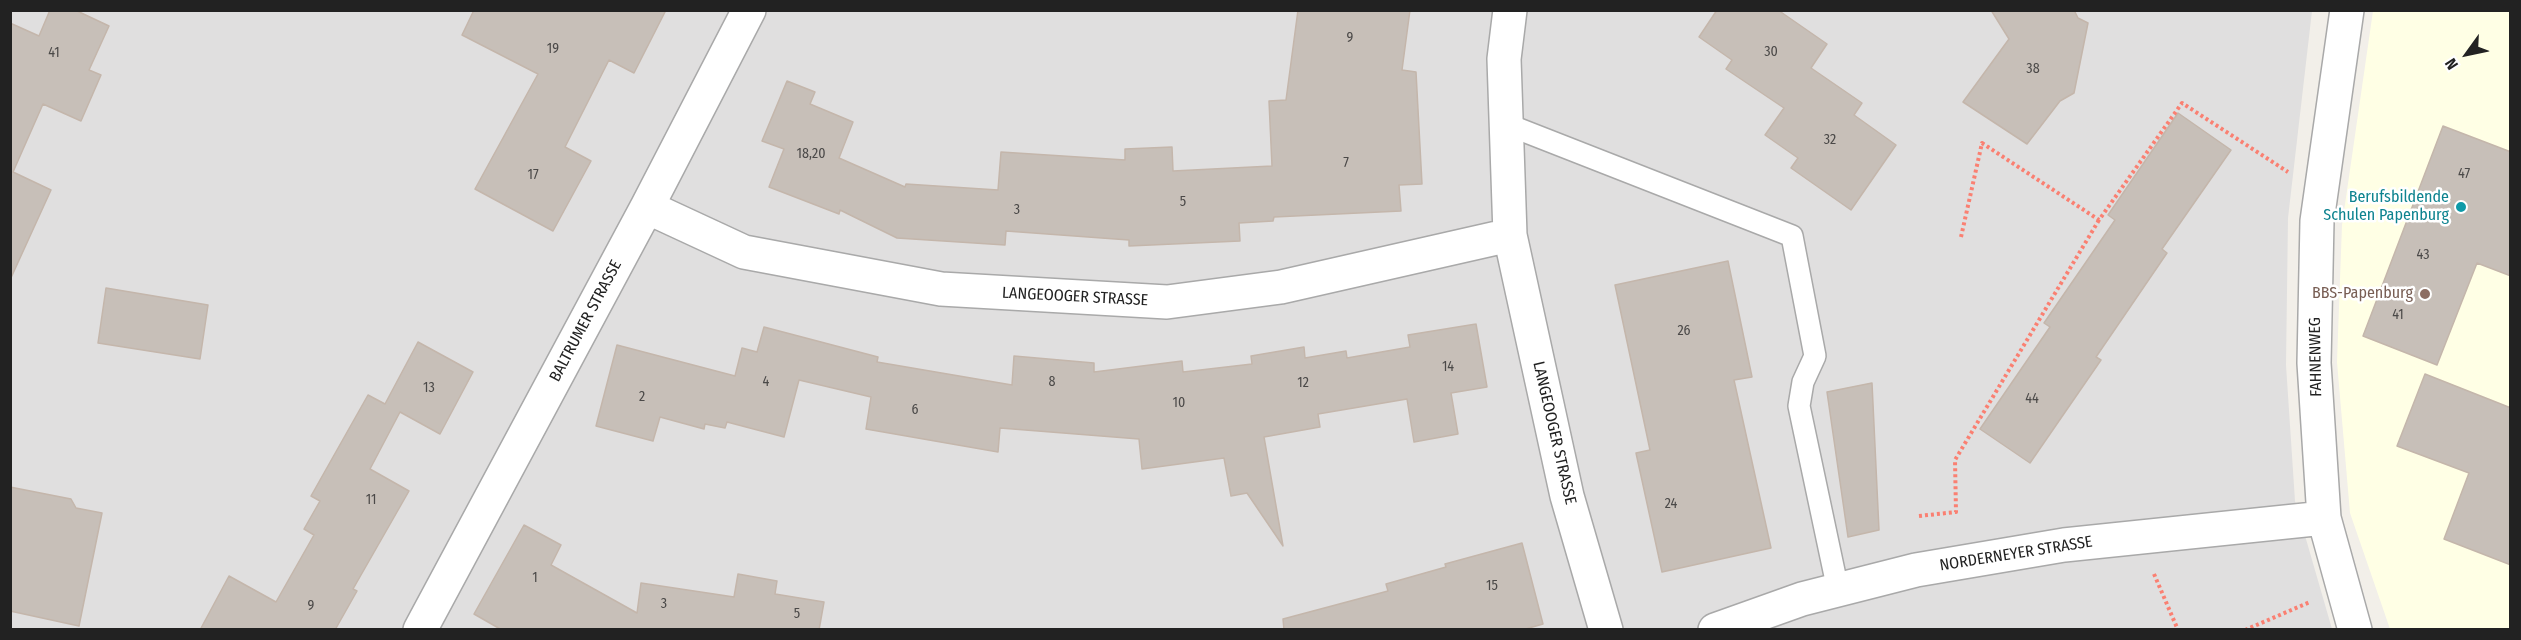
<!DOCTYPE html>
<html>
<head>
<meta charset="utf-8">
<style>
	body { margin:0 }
	#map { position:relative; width:2521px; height:640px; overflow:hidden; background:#f2efe9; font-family:"Fira Sans Condensed",sans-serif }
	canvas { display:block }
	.frame { position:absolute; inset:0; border:12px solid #222; pointer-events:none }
	.north { position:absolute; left:2437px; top:24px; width:60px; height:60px; -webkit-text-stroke:4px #fff; paint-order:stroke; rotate:237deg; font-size:16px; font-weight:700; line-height:24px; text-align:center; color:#222 }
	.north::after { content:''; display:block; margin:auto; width:21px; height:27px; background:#222; clip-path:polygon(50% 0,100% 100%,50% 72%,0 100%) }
</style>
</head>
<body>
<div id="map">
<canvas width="2521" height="640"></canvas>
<div class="frame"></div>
<div class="north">N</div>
</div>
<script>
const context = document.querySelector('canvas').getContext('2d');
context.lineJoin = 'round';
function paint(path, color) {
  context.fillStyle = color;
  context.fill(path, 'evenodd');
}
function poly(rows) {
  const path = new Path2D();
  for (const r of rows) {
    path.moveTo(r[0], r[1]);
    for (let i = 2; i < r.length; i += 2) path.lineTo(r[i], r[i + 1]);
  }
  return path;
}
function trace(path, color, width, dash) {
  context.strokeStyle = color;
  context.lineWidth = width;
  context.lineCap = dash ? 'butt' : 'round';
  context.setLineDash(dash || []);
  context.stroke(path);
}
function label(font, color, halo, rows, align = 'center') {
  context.font = font + ' "Fira Sans Condensed",sans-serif';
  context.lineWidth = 5;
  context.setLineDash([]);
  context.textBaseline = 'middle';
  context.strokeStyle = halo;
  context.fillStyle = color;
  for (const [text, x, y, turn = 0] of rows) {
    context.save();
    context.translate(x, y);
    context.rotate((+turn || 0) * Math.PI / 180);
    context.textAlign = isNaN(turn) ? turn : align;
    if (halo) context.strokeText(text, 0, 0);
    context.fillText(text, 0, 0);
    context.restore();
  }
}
paint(poly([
	[10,11,2312,11,2288,218,2286,365,2295,501,2332,629,11,629]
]), '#e0dfdf');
paint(poly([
	[2373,11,2510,11,2510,629,2390,629,2350,513,2337,362,2342,225]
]), '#ffffe5');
const building = poly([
	[50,10,75,10,109,26,89,70,101,75,81,121,43,104,13,172,51,190,10,280,10,23,39,36,50,10],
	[474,10,666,10,634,73,609,60,565,147,591,161,553,231,475,189,538,74,462,35,474,10],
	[1298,10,1410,10,1402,70,1416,72,1422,184,1399,185,1401,211,1274,217,1273,221,1239,223,1240,241,1129,246,1129,240,1006,231,1005,245,897,238,840,210,839,214,769,187,784,149,762,141,787,81,815,92,810,104,853,122,839,158,905,187,906,184,998,190,1001,152,1125,160,1125,149,1172,147,1173,171,1272,166,1269,101,1286,100,1298,10],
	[1717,10,1778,10,1827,44,1811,68,1862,103,1854,115,1896,145,1851,210,1791,168,1798,158,1765,135,1784,108,1726,69,1732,60,1699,37,1717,10],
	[1991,10,2074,10,2078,18,2088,23,2074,93,2060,101,2027,144,1963,102,2009,39,1991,10],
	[2178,113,2231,150,2162,249,2167,253,2096,357,2101,360,2030,463,1980,429,2050,327,2044,323,2115,220,2108,215,2178,113],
	[2443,126,2511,152,2511,276,2477,263,2437,365,2363,336,2443,126],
	[1728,261,1752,377,1734,380,1771,548,1662,572,1636,453,1650,450,1615,285,1728,261],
	[106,288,208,305,200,359,98,343,106,288],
	[1476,324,1487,387,1451,393,1458,434,1414,442,1407,399,1318,414,1320,427,1264,437,1283,546,1247,493,1231,496,1224,458,1142,469,1139,439,1000,428,998,452,866,429,871,397,799,380,784,437,727,422,725,428,705,424,704,429,660,417,653,441,596,426,617,345,735,376,742,348,757,352,764,327,878,357,877,362,1012,385,1014,356,1094,363,1094,372,1182,361,1183,372,1252,364,1251,356,1304,347,1305,358,1346,351,1347,358,1410,347,1408,335,1476,324],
	[418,342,473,372,440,434,400,412,370,469,409,491,353,589,357,591,335,630,200,630,229,576,276,602,314,535,304,529,320,501,311,496,368,395,385,404,418,342],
	[2425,374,2511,408,2511,565,2444,539,2469,473,2397,446,2425,374],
	[1872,383,1879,530,1848,537,1827,392,1872,383],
	[10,487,71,499,76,508,102,513,79,626,10,611,10,487],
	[524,525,561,545,551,565,637,613,641,583,734,597,738,574,777,581,775,594,824,602,819,630,502,630,474,614,524,525],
	[1522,543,1543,624,1522,630,1284,630,1283,619,1388,591,1386,584,1446,567,1445,564,1522,543]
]);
paint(building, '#c7bfb8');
trace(building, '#c4b6ab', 1.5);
const lane = poly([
	[1506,124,1792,236,1815,356,1803,382,1799,406,1838,590]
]);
const street = poly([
	[1510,10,1504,59,1510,235,1567,496,1606,630],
	[2347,10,2317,221,2314,363,2324,518,2355,630],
	[647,207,744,252,941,289,1167,302,1281,287,1510,235],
	[420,630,647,207,749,10],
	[1715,630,1802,599,1916,570,2064,545,2324,518]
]);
trace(lane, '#a9a9a9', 24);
trace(street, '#a9a9a9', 36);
trace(poly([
	[1961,237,1982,143,2099,220,2182,103,2288,172],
	[1919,516,1956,512,1955,460,2099,220],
	[2154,574,2178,630],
	[2245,630,2310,602]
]), '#fa8072', 4, [3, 3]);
trace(lane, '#fff', 21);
trace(street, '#fff', 33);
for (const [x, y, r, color] of [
	[2461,207,6,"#0f9aa8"],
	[2425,294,6,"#8d6e63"]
]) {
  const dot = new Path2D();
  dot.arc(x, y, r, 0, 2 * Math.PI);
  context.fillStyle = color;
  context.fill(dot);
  trace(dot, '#fff', 2);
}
label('14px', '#4b4948', null, [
	["9",1350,38],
	["19",553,49],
	["30",1771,52],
	["41",54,53],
	["38",2033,69],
	["32",1830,140],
	["18,20",811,154],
	["7",1346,163],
	["47",2464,174],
	["17",533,175],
	["5",1183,202],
	["3",1017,210],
	["43",2423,255],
	["41",2398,315],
	["26",1684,331],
	["14",1448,367],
	["4",766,382],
	["8",1052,382],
	["12",1303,383],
	["13",429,388],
	["2",642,397],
	["44",2032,399],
	["10",1179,403],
	["6",915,410],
	["11",371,500],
	["24",1671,504],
	["1",535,578],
	["15",1492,586],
	["3",664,604],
	["9",311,606],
	["5",797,614]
]);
label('16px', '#0d838f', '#fff', [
	["Berufsbildende",2449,198],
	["Schulen Papenburg",2449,216]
], 'right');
label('16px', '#785e54', '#fff', [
	["BBS-Papenburg",2413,294]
], 'right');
label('16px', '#222', '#fff', [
	["LANGEOOGER STRASSE",1075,297,3],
	["BALTRUMER STRASSE",586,321,-62],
	["FAHNENWEG",2316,357,-91],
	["LANGEOOGER STRASSE",1554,433,77],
	["NORDERNEYER STRASSE",2016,554,-9]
]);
</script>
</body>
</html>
